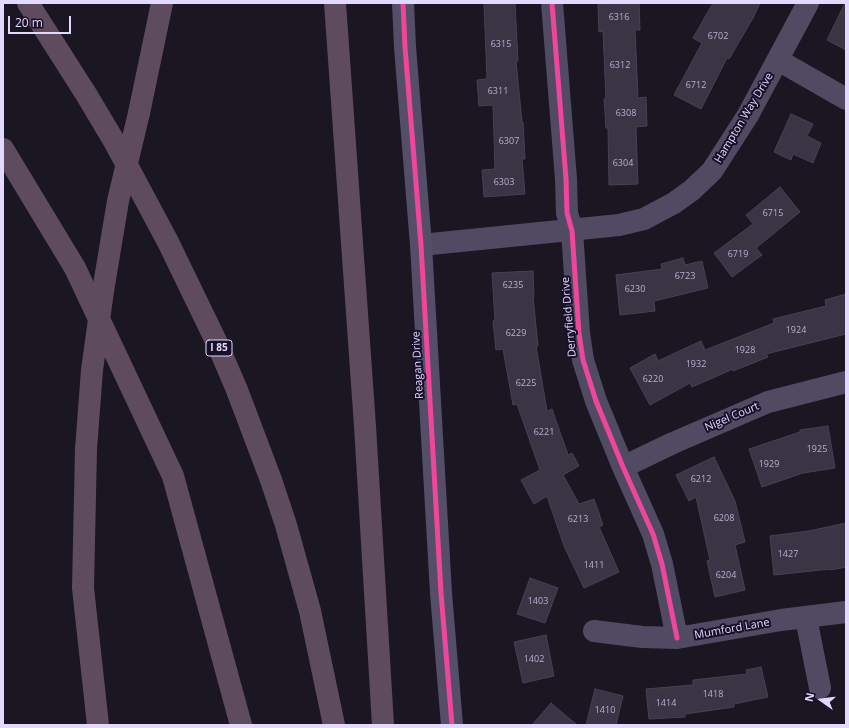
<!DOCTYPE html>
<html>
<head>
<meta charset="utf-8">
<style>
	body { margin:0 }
	#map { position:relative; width:849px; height:728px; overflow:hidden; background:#1a1622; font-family:"Open Sans",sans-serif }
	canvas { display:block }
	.frame { position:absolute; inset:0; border:4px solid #e3d8fe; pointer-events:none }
	.north { position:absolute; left:801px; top:680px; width:40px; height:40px; -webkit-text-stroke:3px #181028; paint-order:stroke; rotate:284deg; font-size:11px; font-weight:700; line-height:16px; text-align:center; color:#e3d8fe }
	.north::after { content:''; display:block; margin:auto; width:14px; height:18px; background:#e3d8fe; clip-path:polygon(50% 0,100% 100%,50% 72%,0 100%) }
	.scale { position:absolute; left:8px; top:16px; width:63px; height:18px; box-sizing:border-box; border:2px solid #e3d8fe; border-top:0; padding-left:5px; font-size:12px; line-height:14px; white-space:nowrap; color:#e3d8fe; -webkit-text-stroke:3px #181028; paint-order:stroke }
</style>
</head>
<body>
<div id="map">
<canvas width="849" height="728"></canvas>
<div class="frame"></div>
<div class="north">N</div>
<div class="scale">20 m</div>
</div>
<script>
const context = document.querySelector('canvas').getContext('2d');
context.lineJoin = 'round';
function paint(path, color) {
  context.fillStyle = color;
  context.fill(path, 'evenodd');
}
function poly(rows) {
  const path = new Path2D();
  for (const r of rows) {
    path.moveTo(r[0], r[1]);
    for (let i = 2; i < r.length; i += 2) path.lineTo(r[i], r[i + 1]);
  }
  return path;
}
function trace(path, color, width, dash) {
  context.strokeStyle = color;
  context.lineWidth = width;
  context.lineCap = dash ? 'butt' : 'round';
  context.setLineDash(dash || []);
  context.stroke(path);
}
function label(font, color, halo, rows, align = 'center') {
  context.font = font + ' "Open Sans",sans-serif';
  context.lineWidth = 4;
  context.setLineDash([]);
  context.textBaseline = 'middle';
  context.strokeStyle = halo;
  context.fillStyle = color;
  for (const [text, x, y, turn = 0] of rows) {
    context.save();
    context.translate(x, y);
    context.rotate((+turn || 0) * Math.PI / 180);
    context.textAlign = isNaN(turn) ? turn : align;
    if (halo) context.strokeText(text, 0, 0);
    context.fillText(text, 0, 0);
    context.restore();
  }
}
const building = poly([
	[484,3,515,3,518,61,516,61,522,122,523,122,525,159,522,159,525,194,484,197,482,170,495,169,493,105,479,106,477,80,487,79,484,3],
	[639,3,640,30,635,30,638,98,646,97,647,126,636,127,638,184,609,185,608,128,606,128,604,99,606,99,603,31,599,32,598,4,639,3],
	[713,3,760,3,753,18,729,59,727,58,701,109,674,95,702,43,693,38,713,3],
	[845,3,846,3,846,50,827,40,845,3],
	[791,114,813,124,807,136,821,143,813,163,793,154,791,160,774,152,791,114],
	[780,187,800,212,756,248,762,255,732,277,714,253,753,224,746,215,780,187],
	[683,258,685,265,702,261,708,288,654,301,655,311,620,315,616,275,662,269,661,264,683,258],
	[533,271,534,297,533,297,538,346,536,346,547,411,552,409,568,455,572,453,579,466,563,475,579,504,594,499,603,525,599,527,619,572,584,588,564,546,547,496,534,504,521,480,540,470,517,404,513,405,503,349,496,350,493,321,495,321,492,273,533,271],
	[846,294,846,334,766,354,768,357,733,371,733,369,692,387,690,383,650,405,630,368,655,354,658,361,701,341,705,350,774,323,773,319,826,306,825,300,846,294],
	[828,426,835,468,803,473,762,487,749,449,800,432,800,430,828,426],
	[714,457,735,501,745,542,735,545,745,590,715,597,707,561,710,560,696,497,689,501,676,475,714,457],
	[846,523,846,567,831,570,830,569,774,575,770,536,809,531,846,523],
	[530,578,558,588,545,623,517,614,530,578],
	[546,635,554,676,523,683,514,642,546,635],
	[761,667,768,697,734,704,734,707,685,714,685,717,649,719,646,689,693,685,693,680,747,674,746,670,761,667],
	[595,689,623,696,616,725,586,725,595,689],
	[551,703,577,725,532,725,551,703]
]);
paint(building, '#3a3445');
trace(building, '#484156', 1);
trace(poly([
	[552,3,566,179,567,213,572,231,579,333,583,360,596,401,623,467,653,534,662,564,677,638],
	[778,60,846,99],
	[421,245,619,225,644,219,674,203,692,190,712,171,748,115,808,3],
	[623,467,673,443,768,402,846,382],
	[806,618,820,688],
	[594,631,642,637,677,638,781,620,846,612]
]), '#504b63', 22);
trace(poly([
	[403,3,405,47,421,245,441,593,452,725]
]), '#554e69', 22);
trace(poly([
	[28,3,86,94,114,141,168,242,216,341,237,390,271,480,286,525,310,611,334,725],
	[335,3,365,426,383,725],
	[139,113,162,3],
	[3,149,75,268,173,476,241,725],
	[86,449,83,588,98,725]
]), '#5f4b5e', 22);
trace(poly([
	[86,449,92,370,103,291,118,201,139,113]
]), '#5f4b5e', 22);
trace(poly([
	[403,3,405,47,421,245,441,593,452,725],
	[552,3,566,179,567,213,572,231,579,333,583,360,596,401,623,467,653,534,662,564,677,638]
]), '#ed469a', 5);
label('9px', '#b9afd0', null, [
	["6316",619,17],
	["6702",718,36],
	["6315",501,44],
	["6312",620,65],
	["6712",696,85],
	["6311",498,91],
	["6308",626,113],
	["6307",509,141],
	["6304",623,163],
	["6303",504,182],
	["6715",773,213],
	["6719",738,254],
	["6723",685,276],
	["6235",513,285],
	["6230",635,289],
	["1924",796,330],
	["6229",516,333],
	["1928",745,350],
	["1932",696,364],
	["6220",653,379],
	["6225",526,383],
	["6221",544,432],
	["1925",817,449],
	["1929",769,464],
	["6212",701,479],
	["6208",724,518],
	["6213",578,519],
	["1427",788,554],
	["1411",594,565],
	["6204",726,575],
	["1403",538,601],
	["1402",534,659],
	["1418",713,694],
	["1414",666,703],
	["1410",605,710]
]);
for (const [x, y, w] of [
	[219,348,26]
]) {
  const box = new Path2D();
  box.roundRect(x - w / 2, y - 8, w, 16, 3);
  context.fillStyle = '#181028';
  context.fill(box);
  trace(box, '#e3d8fe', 1);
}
label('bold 10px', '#e3d8fe', null, [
	["I 85",219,348]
]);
label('11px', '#e3d8fe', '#181028', [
	["Hampton Way Drive",744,118,-59],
	["Derryfield Drive",569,317,-95],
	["Reagan Drive",418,365,-93],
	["Nigel Court",732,417,-23],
	["Mumford Lane",732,629,-10]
]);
</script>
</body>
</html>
